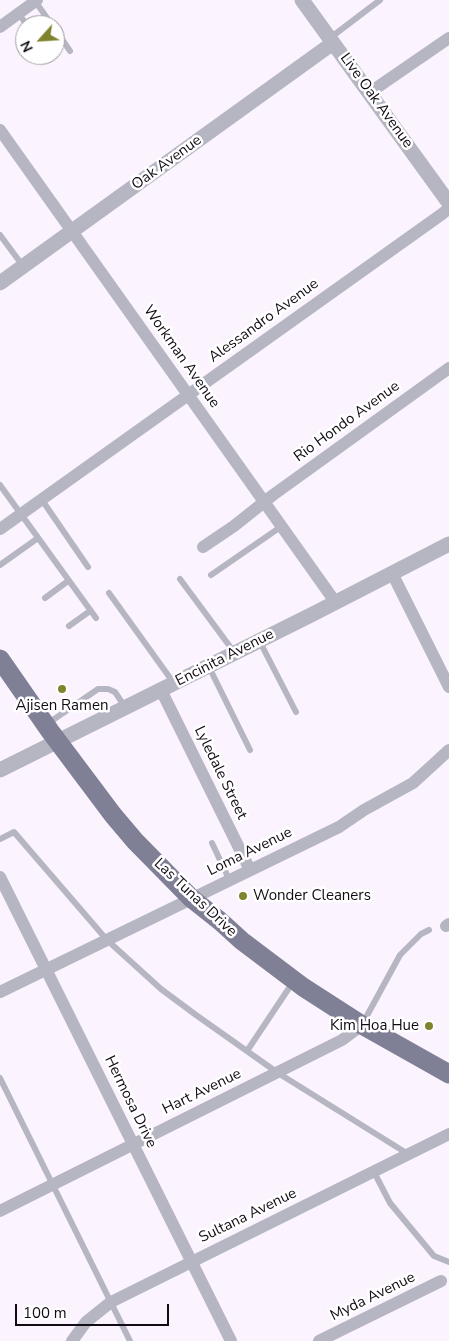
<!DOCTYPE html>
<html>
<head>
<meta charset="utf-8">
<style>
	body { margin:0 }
	#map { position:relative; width:449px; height:1341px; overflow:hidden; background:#fbf3fe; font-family:"Nunito Sans",sans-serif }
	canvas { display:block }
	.north { position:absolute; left:15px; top:15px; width:50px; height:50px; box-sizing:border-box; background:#fff; border:1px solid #a09da1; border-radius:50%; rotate:244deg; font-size:14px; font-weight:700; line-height:20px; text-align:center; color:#120b14 }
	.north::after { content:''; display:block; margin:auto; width:18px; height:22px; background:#80832e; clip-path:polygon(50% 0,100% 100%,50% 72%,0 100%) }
	.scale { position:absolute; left:15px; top:1304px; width:154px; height:22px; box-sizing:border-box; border:2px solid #120b14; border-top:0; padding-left:6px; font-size:15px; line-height:18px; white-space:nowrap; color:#120b14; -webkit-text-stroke:4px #fff; paint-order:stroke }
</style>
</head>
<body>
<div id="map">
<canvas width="449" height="1341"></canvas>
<div class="north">N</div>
<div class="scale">100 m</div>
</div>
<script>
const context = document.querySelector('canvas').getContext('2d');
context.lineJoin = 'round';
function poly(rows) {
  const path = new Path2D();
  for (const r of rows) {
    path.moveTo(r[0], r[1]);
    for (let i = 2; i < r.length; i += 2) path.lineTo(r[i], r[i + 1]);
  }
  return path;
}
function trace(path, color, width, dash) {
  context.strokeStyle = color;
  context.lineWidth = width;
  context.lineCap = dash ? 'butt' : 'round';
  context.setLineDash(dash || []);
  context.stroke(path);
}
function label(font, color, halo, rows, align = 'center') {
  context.font = font + ' "Nunito Sans",sans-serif';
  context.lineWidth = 5;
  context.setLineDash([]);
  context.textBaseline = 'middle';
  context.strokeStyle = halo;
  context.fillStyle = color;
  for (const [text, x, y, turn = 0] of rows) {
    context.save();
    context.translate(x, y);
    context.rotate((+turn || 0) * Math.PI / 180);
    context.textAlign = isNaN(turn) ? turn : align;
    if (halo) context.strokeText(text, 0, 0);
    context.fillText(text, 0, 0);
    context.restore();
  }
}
trace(poly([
	[35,1,52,25],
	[18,13,27,25],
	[55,29,70,51],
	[330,38,380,0],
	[47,55,49,58],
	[0,235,23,266],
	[0,485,96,618],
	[42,500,88,567],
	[0,565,38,538],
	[211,575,282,526],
	[180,579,234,652],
	[109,593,173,682],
	[45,598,68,581],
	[69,626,90,611],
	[260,642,296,712],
	[209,667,250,750],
	[47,724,98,689,108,689,115,692,125,707],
	[0,839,14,832,107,940,161,989,196,1015,278,1073,408,1154],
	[212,843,229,879],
	[363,1023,400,955,421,934,429,930],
	[247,1051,293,982],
	[0,1078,130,1341],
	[374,1172,390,1203,434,1256,449,1262]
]), '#b6b6c3', 6);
trace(poly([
	[0,27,37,0],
	[369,93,449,38],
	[0,130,336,603],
	[0,529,442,214,449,208],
	[203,547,234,526,273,495,449,368],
	[392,573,449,687],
	[161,690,250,870],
	[0,877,231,1341],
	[446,926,449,924],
	[0,992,339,827,364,810,413,783,449,750],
	[0,1211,342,1040,362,1025],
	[72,1341,86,1322,111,1302,449,1134],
	[319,1341,441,1281]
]), '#b6b6c3', 12);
trace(poly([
	[302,0,449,203],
	[0,283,333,43],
	[0,770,311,615,449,544]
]), '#b6b6c3', 15);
trace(poly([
	[0,659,50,731,113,815,135,841,191,898,220,921,242,941,303,987,362,1025,449,1074]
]), '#7f7f96', 19);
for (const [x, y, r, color] of [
	[62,689,5,"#80832e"],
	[243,896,5,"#80832e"],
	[429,1026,5,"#80832e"]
]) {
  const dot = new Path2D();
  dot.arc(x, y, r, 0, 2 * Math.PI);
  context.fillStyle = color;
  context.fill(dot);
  trace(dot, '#fff', 2);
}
label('15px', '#120b14', '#fff', [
	["Live Oak Avenue",376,101,54],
	["Oak Avenue",167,163,-36],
	["Alessandro Avenue",264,321,-36],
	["Workman Avenue",181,357,55],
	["Rio Hondo Avenue",347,422,-36],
	["Encinita Avenue",225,658,-27],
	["Lyledale Street",220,773,64],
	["Loma Avenue",250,852,-26],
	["Las Tunas Drive",195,898,43],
	["Hart Avenue",202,1092,-26],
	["Hermosa Drive",130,1102,64],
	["Sultana Avenue",248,1216,-26],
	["Myda Avenue",373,1297,-26]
]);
label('15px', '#120b14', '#fff', [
	["Ajisen Ramen",62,706],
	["Wonder Cleaners",253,896,"left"],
	["Kim Hoa Hue",419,1026,"right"]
]);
</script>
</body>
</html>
